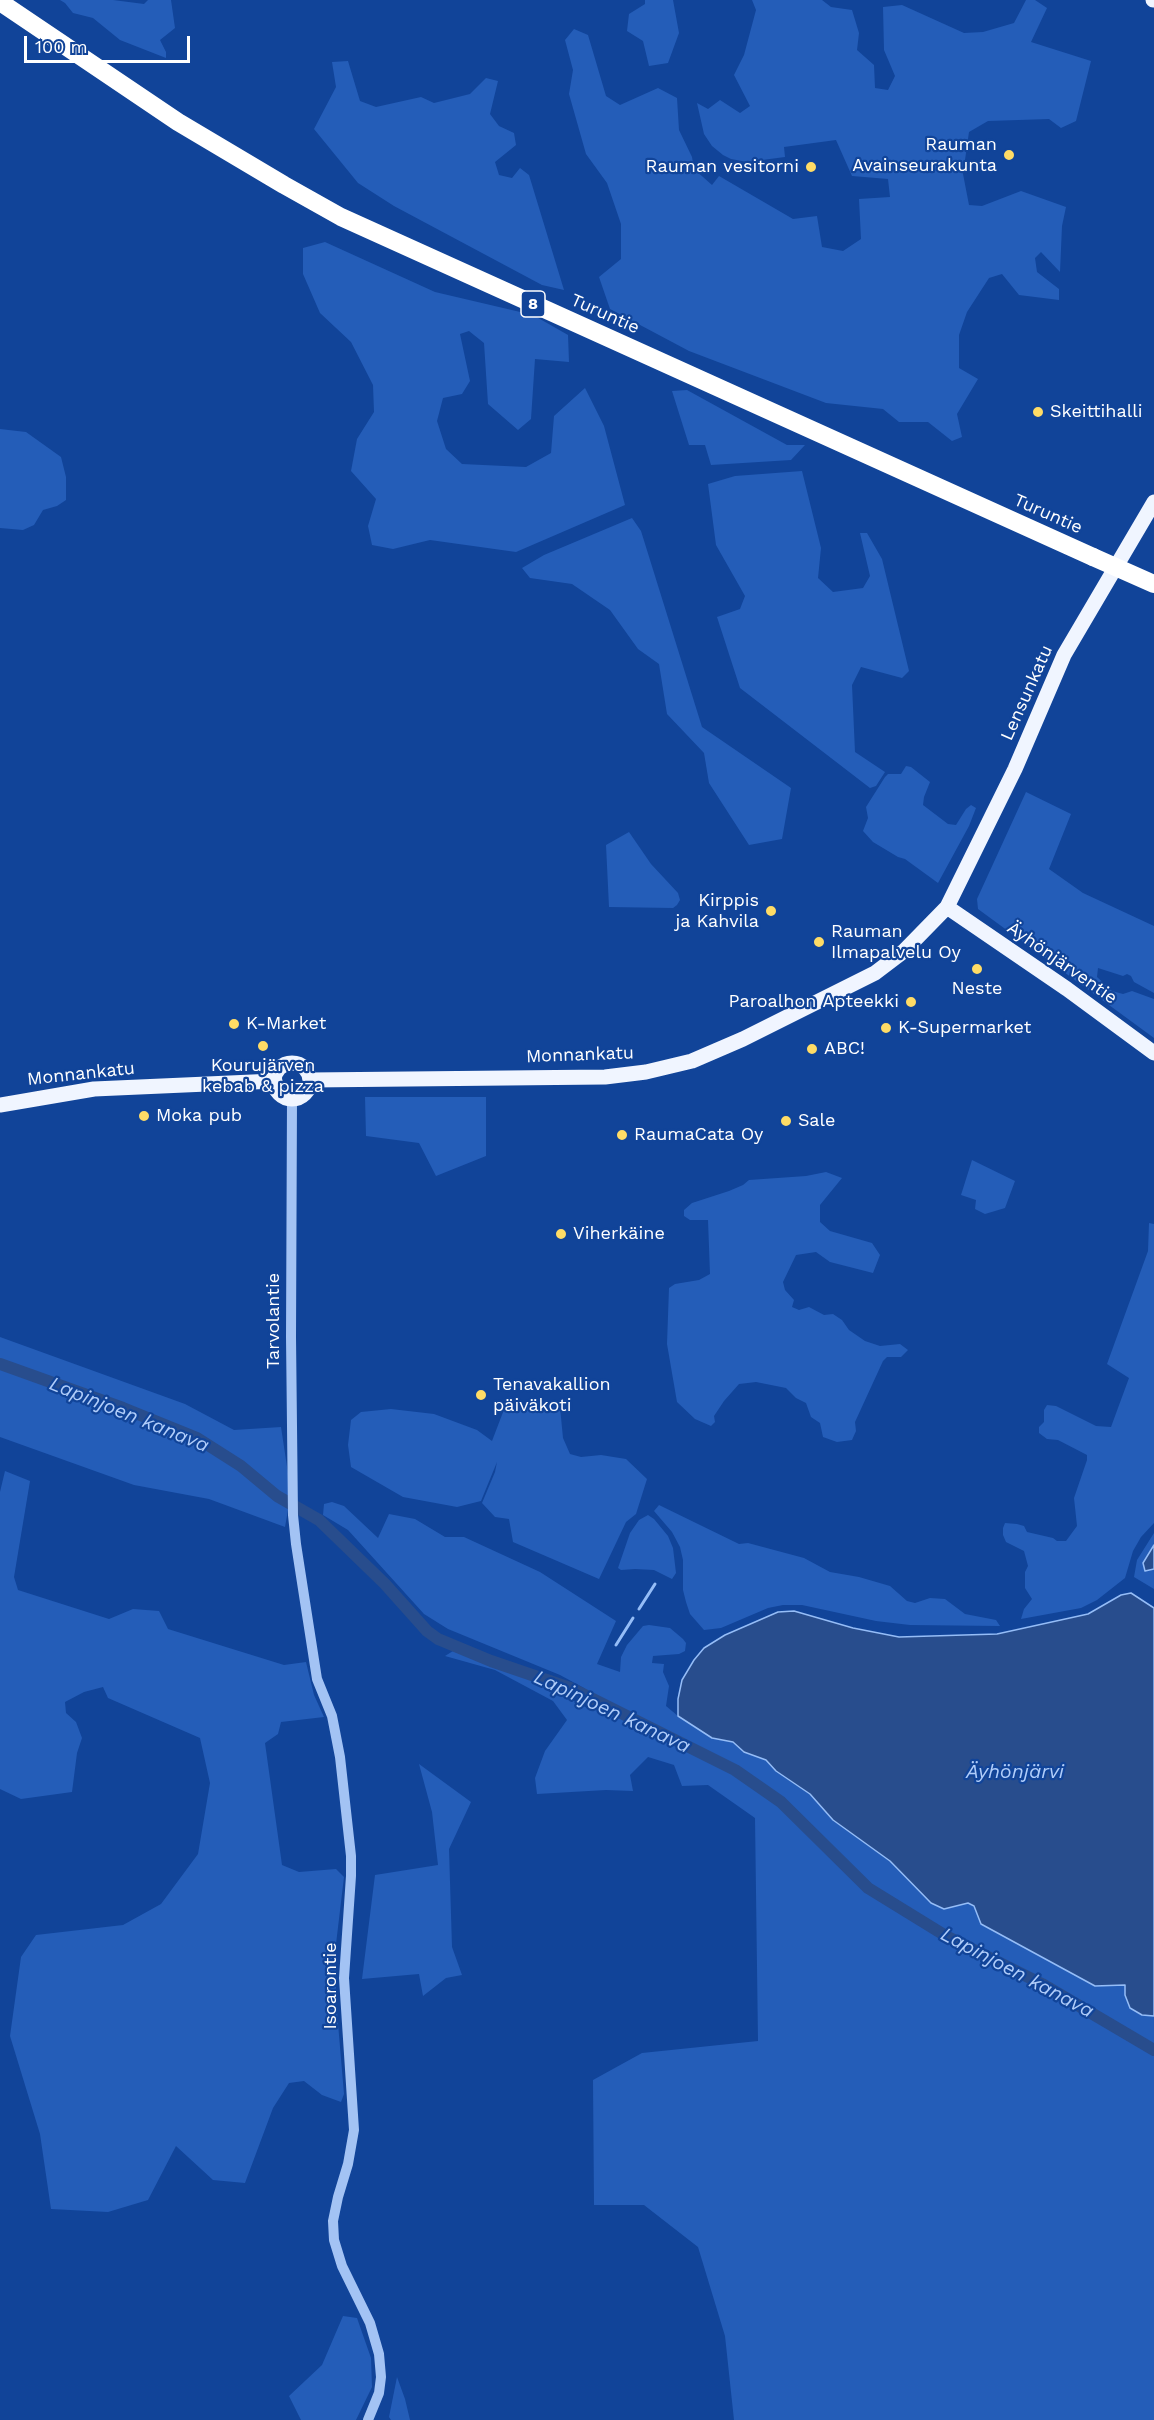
<!DOCTYPE html>
<html>
<head>
<meta charset="utf-8">
<style>
	body { margin:0 }
	#map { position:relative; width:1154px; height:2420px; overflow:hidden; background:#149; font-family:"Work Sans",sans-serif }
	canvas { display:block }
	.scale { position:absolute; left:24px; top:36px; width:166px; height:27px; box-sizing:border-box; border:3px solid #fff; border-top:0; padding-left:8px; font-size:18px; line-height:21px; white-space:nowrap; color:#fff; -webkit-text-stroke:4px #149; paint-order:stroke }
</style>
</head>
<body>
<div id="map">
<canvas width="1154" height="2420"></canvas>
<div class="scale">100 m</div>
</div>
<script>
const context = document.querySelector('canvas').getContext('2d');
context.lineJoin = 'round';
function paint(path, color) {
  context.fillStyle = color;
  context.fill(path, 'evenodd');
}
function poly(rows) {
  const path = new Path2D();
  for (const r of rows) {
    if (r.length === 3) {
      path.moveTo(r[0] + r[2], r[1]);
      path.arc(r[0], r[1], r[2], 0, 2 * Math.PI);
      continue;
    }
    path.moveTo(r[0], r[1]);
    for (let i = 2; i < r.length; i += 2) path.lineTo(r[i], r[i + 1]);
  }
  return path;
}
function trace(path, color, width, dash) {
  context.strokeStyle = color;
  context.lineWidth = width;
  context.lineCap = dash ? 'butt' : 'round';
  context.setLineDash(dash || []);
  context.stroke(path);
}
function label(font, color, halo, rows, align = 'center') {
  context.font = font + ' "Work Sans",sans-serif';
  context.lineWidth = 4.5;
  context.setLineDash([]);
  context.textBaseline = 'middle';
  context.strokeStyle = halo;
  context.fillStyle = color;
  for (const [text, x, y, turn = 0] of rows) {
    context.save();
    context.translate(x, y);
    context.rotate((+turn || 0) * Math.PI / 180);
    context.textAlign = isNaN(turn) ? turn : align;
    if (halo) context.strokeText(text, 0, 0);
    context.fillText(text, 0, 0);
    context.restore();
  }
}
paint(poly([
	[60,0,113,0,144,4,148,0,171,0,175,28,160,40,166,52,166,58,120,40,93,18,73,13,65,3],
	[645,0,673,0,679,33,668,63,649,66,643,41,627,31,629,14,645,4],
	[752,0,822,0,831,7,852,10,859,33,857,50,874,65,875,88,888,90,895,76,884,50,883,7,902,5,964,33,983,32,1014,23,1026,0,1035,0,1047,8,1031,42,1091,61,1076,121,1061,128,1049,119,988,121,969,132,963,174,969,205,982,206,1021,191,1066,207,1062,226,1060,272,1041,252,1035,258,1037,272,1059,289,1059,300,1019,295,1002,274,989,278,967,312,959,335,959,368,978,379,957,414,962,437,952,441,928,422,899,422,883,409,826,403,689,351,610,309,599,277,621,259,621,224,607,183,586,154,569,94,573,70,565,40,574,29,588,35,606,96,620,105,658,88,677,98,679,130,692,157,694,169,712,185,719,176,793,219,817,216,822,247,843,251,861,239,859,199,890,197,888,179,852,176,836,140,784,147,785,157,747,162,731,159,723,155,712,146,704,134,697,103,708,109,720,100,740,113,750,106,734,75,744,55,756,10],
	[348,61,360,101,376,107,421,97,434,103,470,94,486,78,498,81,490,114,499,126,514,133,516,145,495,162,499,175,512,178,520,168,529,175,564,290,542,285,394,206,358,183,314,129,336,87,332,62],
	[325,242,435,292,533,315,568,335,569,362,535,359,531,419,518,430,488,404,484,343,469,331,460,334,470,381,462,394,443,398,437,421,446,449,462,464,526,467,551,453,554,416,585,388,604,426,625,505,516,552,430,540,393,549,372,545,368,526,376,499,351,471,357,439,374,412,373,385,351,342,320,313,303,274,303,248],
	[687,390,787,445,805,445,791,460,711,465,705,445,689,445,672,391],
	[0,429,26,432,61,457,66,477,66,500,57,506,43,510,34,525,23,530,0,528],
	[802,471,821,548,818,578,833,592,863,588,870,576,860,533,867,533,882,559,909,671,902,678,861,667,852,685,855,752,885,772,876,786,870,788,740,688,717,617,740,609,745,596,716,545,708,484,735,476],
	[632,518,641,531,702,727,791,788,782,839,749,845,709,783,704,753,667,714,659,664,638,649,610,610,572,584,530,578,522,568,544,555],
	[906,766,911,767,930,782,924,797,923,805,948,824,956,825,966,809,971,805,976,808,969,826,938,883,905,859,898,857,873,842,863,831,868,818,866,807,885,777,888,774,901,774],
	[1026,792,1071,814,1049,869,1083,893,1154,926,1154,993,1134,982,1131,976,1127,974,1123,976,1098,968,1097,977,1112,991,1123,994,1132,991,1154,999,1154,1038,978,909,977,899],
	[629,832,651,864,678,893,680,900,677,905,673,908,609,907,606,845],
	[365,1097,486,1097,486,1156,436,1176,419,1143,366,1136],
	[972,1160,1015,1181,1005,1208,985,1214,975,1209,976,1200,961,1195],
	[826,1172,842,1178,820,1205,820,1222,830,1231,872,1243,880,1255,873,1273,830,1262,816,1252,796,1255,783,1282,785,1290,794,1300,792,1307,799,1310,809,1307,824,1315,833,1314,842,1320,849,1330,865,1341,880,1346,900,1344,908,1350,901,1357,887,1357,883,1361,855,1422,856,1431,852,1440,837,1442,823,1437,820,1423,811,1417,806,1403,796,1398,786,1388,756,1382,739,1384,724,1401,714,1416,715,1422,711,1426,695,1419,677,1402,667,1344,669,1288,675,1284,699,1280,710,1274,708,1220,690,1220,684,1216,684,1210,692,1203,729,1191,743,1185,749,1180,806,1176],
	[1149,1223,1154,1224,1154,1523,1141,1537,1133,1551,1125,1578,1097,1600,1081,1608,1021,1619,1024,1609,1032,1599,1025,1588,1025,1572,1028,1566,1024,1551,1006,1542,1003,1535,1003,1528,1005,1523,1017,1524,1024,1526,1027,1532,1053,1538,1057,1541,1066,1541,1077,1526,1074,1498,1087,1460,1087,1455,1058,1440,1047,1439,1039,1433,1039,1427,1044,1422,1044,1410,1047,1405,1056,1406,1096,1426,1111,1427,1129,1378,1107,1364,1148,1251],
	[0,1337,185,1404,234,1430,281,1427,291,1493,285,1527,209,1499,134,1485,0,1437],
	[505,1407,560,1407,563,1438,570,1454,581,1457,601,1455,626,1459,647,1479,636,1514,626,1522,599,1579,513,1542,509,1519,495,1517,482,1503,495,1472,497,1462,481,1501,457,1507,403,1497,351,1467,348,1445,351,1420,361,1412,391,1409,434,1414,477,1430,492,1441],
	[5,1471,30,1481,14,1577,18,1590,109,1619,133,1609,159,1611,168,1629,284,1665,306,1662,314,1695,324,1717,281,1722,278,1734,265,1743,282,1865,299,1872,336,1869,344,1877,336,1944,336,2000,344,2094,341,2102,322,2095,304,2081,289,2083,273,2108,245,2183,213,2180,176,2146,148,2200,108,2212,51,2209,40,2134,10,2036,21,1957,36,1935,123,1925,161,1904,198,1854,210,1783,200,1738,108,1698,103,1687,84,1692,65,1702,66,1713,76,1722,82,1738,77,1753,72,1792,21,1799,0,1789,0,1492],
	[332,1502,344,1506,378,1538,389,1514,415,1519,445,1537,464,1537,540,1572,616,1621,597,1664,620,1672,621,1657,627,1645,643,1626,649,1625,670,1628,683,1639,686,1643,685,1651,679,1654,653,1656,652,1663,664,1664,663,1672,669,1686,666,1706,678,1716,712,1738,733,1742,744,1752,766,1760,776,1771,810,1794,833,1820,890,1861,931,1903,944,1909,968,1903,1045,1957,1095,1986,1125,1985,1142,2015,1154,2016,1154,2420,734,2420,725,2336,698,2247,644,2205,594,2205,593,2080,642,2053,758,2041,755,1818,708,1785,682,1786,674,1765,648,1757,630,1775,633,1791,606,1790,537,1794,535,1778,545,1751,567,1720,553,1701,495,1670,445,1656,453,1651,520,1675,549,1687,589,1709,601,1702,584,1688,560,1675,448,1629,424,1614,348,1530,323,1515,324,1504],
	[659,1505,739,1544,748,1543,804,1558,830,1572,859,1577,890,1586,907,1601,915,1603,930,1598,945,1599,965,1614,996,1620,1000,1626,910,1625,876,1621,802,1605,783,1605,768,1608,721,1628,704,1630,690,1614,686,1602,683,1590,683,1560,680,1547,672,1532,654,1511],
	[648,1515,654,1519,668,1536,673,1548,676,1573,672,1579,654,1570,635,1569,621,1570,618,1568,630,1533,639,1520],
	[1154,1533,1154,1545,1143,1564,1145,1571,1154,1569,1154,1589,1134,1577,1137,1560],
	[419,1764,471,1802,449,1849,452,1947,462,1975,446,1978,423,1996,419,1974,362,1979,375,1875,438,1865,432,1812],
	[343,2316,357,2318,371,2358,372,2387,356,2420,301,2420,289,2396,322,2365],
	[397,2377,405,2399,410,2420,391,2420,389,2417]
]), '#245db8');
const water = poly([
	[1154,1545,1154,1569,1145,1571,1143,1563,1154,1545],
	[1131,1593,1154,1608,1154,2016,1142,2015,1130,2008,1125,1995,1125,1985,1095,1986,981,1924,974,1906,968,1903,944,1909,931,1903,890,1861,833,1820,810,1794,776,1771,766,1760,744,1752,733,1742,712,1738,678,1716,678,1699,682,1680,694,1660,704,1648,725,1635,778,1612,794,1611,853,1628,899,1637,997,1634,1088,1614,1121,1595,1131,1593]
]);
paint(water, '#284d8d');
trace(water, '#95bdf7', 1.5);
trace(poly([
	[639,1609,655,1584],
	[616,1645,633,1618]
]), '#95bdf7', 3);
trace(poly([
	[0,1364,123,1408,197,1438,241,1466,277,1496,319,1520,385,1584,427,1631,438,1639,491,1661,573,1689,735,1770,781,1802,868,1888,946,1936,1042,1984,1154,2050]
]), '#284d8d', 12);
trace(poly([
	[292,1099,291,1337,293,1515,296,1544,317,1679,332,1716,340,1757,351,1856,351,1876,344,1978,354,2130,348,2164,338,2197,333,2221,334,2240,342,2266,370,2323,379,2354,381,2377,379,2393,368,2420]
]), '#a3c3f4', 10);
trace(poly([
	[1153,0,1154,0],
	[947,907,1067,989,1154,1053],
	[292,1081,18],
	[310,1080,605,1077,646,1072,692,1061,743,1039,875,973,904,951,947,907,1015,769,1064,655,1154,502],
	[0,1105,94,1089,275,1081]
]), '#f0f5ff', 15);
trace(poly([
	[0,2,178,122,284,185,341,217,1093,557]
]), '#fff', 18);
trace(poly([
	[1093,557,1154,584]
]), '#fff', 18);
for (const [x, y, r, color] of [
	[1009,155,6,"#ffdc66"],
	[811,167,6,"#ffdc66"],
	[1038,412,6,"#ffdc66"],
	[771,911,6,"#ffdc66"],
	[819,942,6,"#ffdc66"],
	[977,969,6,"#ffdc66"],
	[911,1002,6,"#ffdc66"],
	[234,1024,6,"#ffdc66"],
	[886,1028,6,"#ffdc66"],
	[263,1046,6,"#ffdc66"],
	[812,1049,6,"#ffdc66"],
	[144,1116,6,"#ffdc66"],
	[786,1121,6,"#ffdc66"],
	[622,1135,6,"#ffdc66"],
	[561,1234,6,"#ffdc66"],
	[481,1395,6,"#ffdc66"]
]) {
  const dot = new Path2D();
  dot.arc(x, y, r, 0, 2 * Math.PI);
  context.fillStyle = color;
  context.fill(dot);
  trace(dot, '#149', 2);
}
for (const [x, y, w] of [
	[533,304,24]
]) {
  const box = new Path2D();
  box.roundRect(x - w / 2, y - 13, w, 26, 4.5);
  context.fillStyle = '#149';
  context.fill(box);
  trace(box, '#fff', 1.5);
}
label('bold 16px', '#fff', null, [
	["8",533,304]
]);
label('18px', '#fff', '#149', [
	["Rauman",997,145,"right"],
	["Avainseurakunta",997,166,"right"],
	["Rauman vesitorni",799,167,"right"],
	["Skeittihalli",1050,412],
	["Kirppis",759,901,"right"],
	["ja Kahvila",759,922,"right"],
	["Rauman",831,932],
	["Ilmapalvelu Oy",831,953],
	["Neste",977,989,"center"],
	["Paroalhon Apteekki",899,1002,"right"],
	["K-Market",246,1024],
	["K-Supermarket",898,1028],
	["ABC!",824,1049],
	["Kourujärven",263,1066,"center"],
	["kebab & pizza",263,1087,"center"],
	["Moka pub",156,1116],
	["Sale",798,1121],
	["RaumaCata Oy",634,1135],
	["Viherkäine",573,1234],
	["Tenavakallion",493,1385],
	["päiväkoti",493,1406]
], 'left');
label('18px', '#fff', '#149', [
	["Turuntie",605,314,24],
	["Turuntie",1048,514,24],
	["Lensunkatu",1027,693,-66],
	["Äyhönjärventie",1062,963,35],
	["Monnankatu",580,1055,-2],
	["Monnankatu",81,1074,-6],
	["Tarvolantie",274,1321,-90],
	["Isoarontie",331,1986,-90]
]);
label('italic 20px', '#b0cdfa', '#149', [
	["Lapinjoen kanava",129,1415,22],
	["Lapinjoen kanava",612,1712,25],
	["Äyhönjärvi",1015,1772],
	["Lapinjoen kanava",1017,1973,28]
]);
</script>
</body>
</html>
